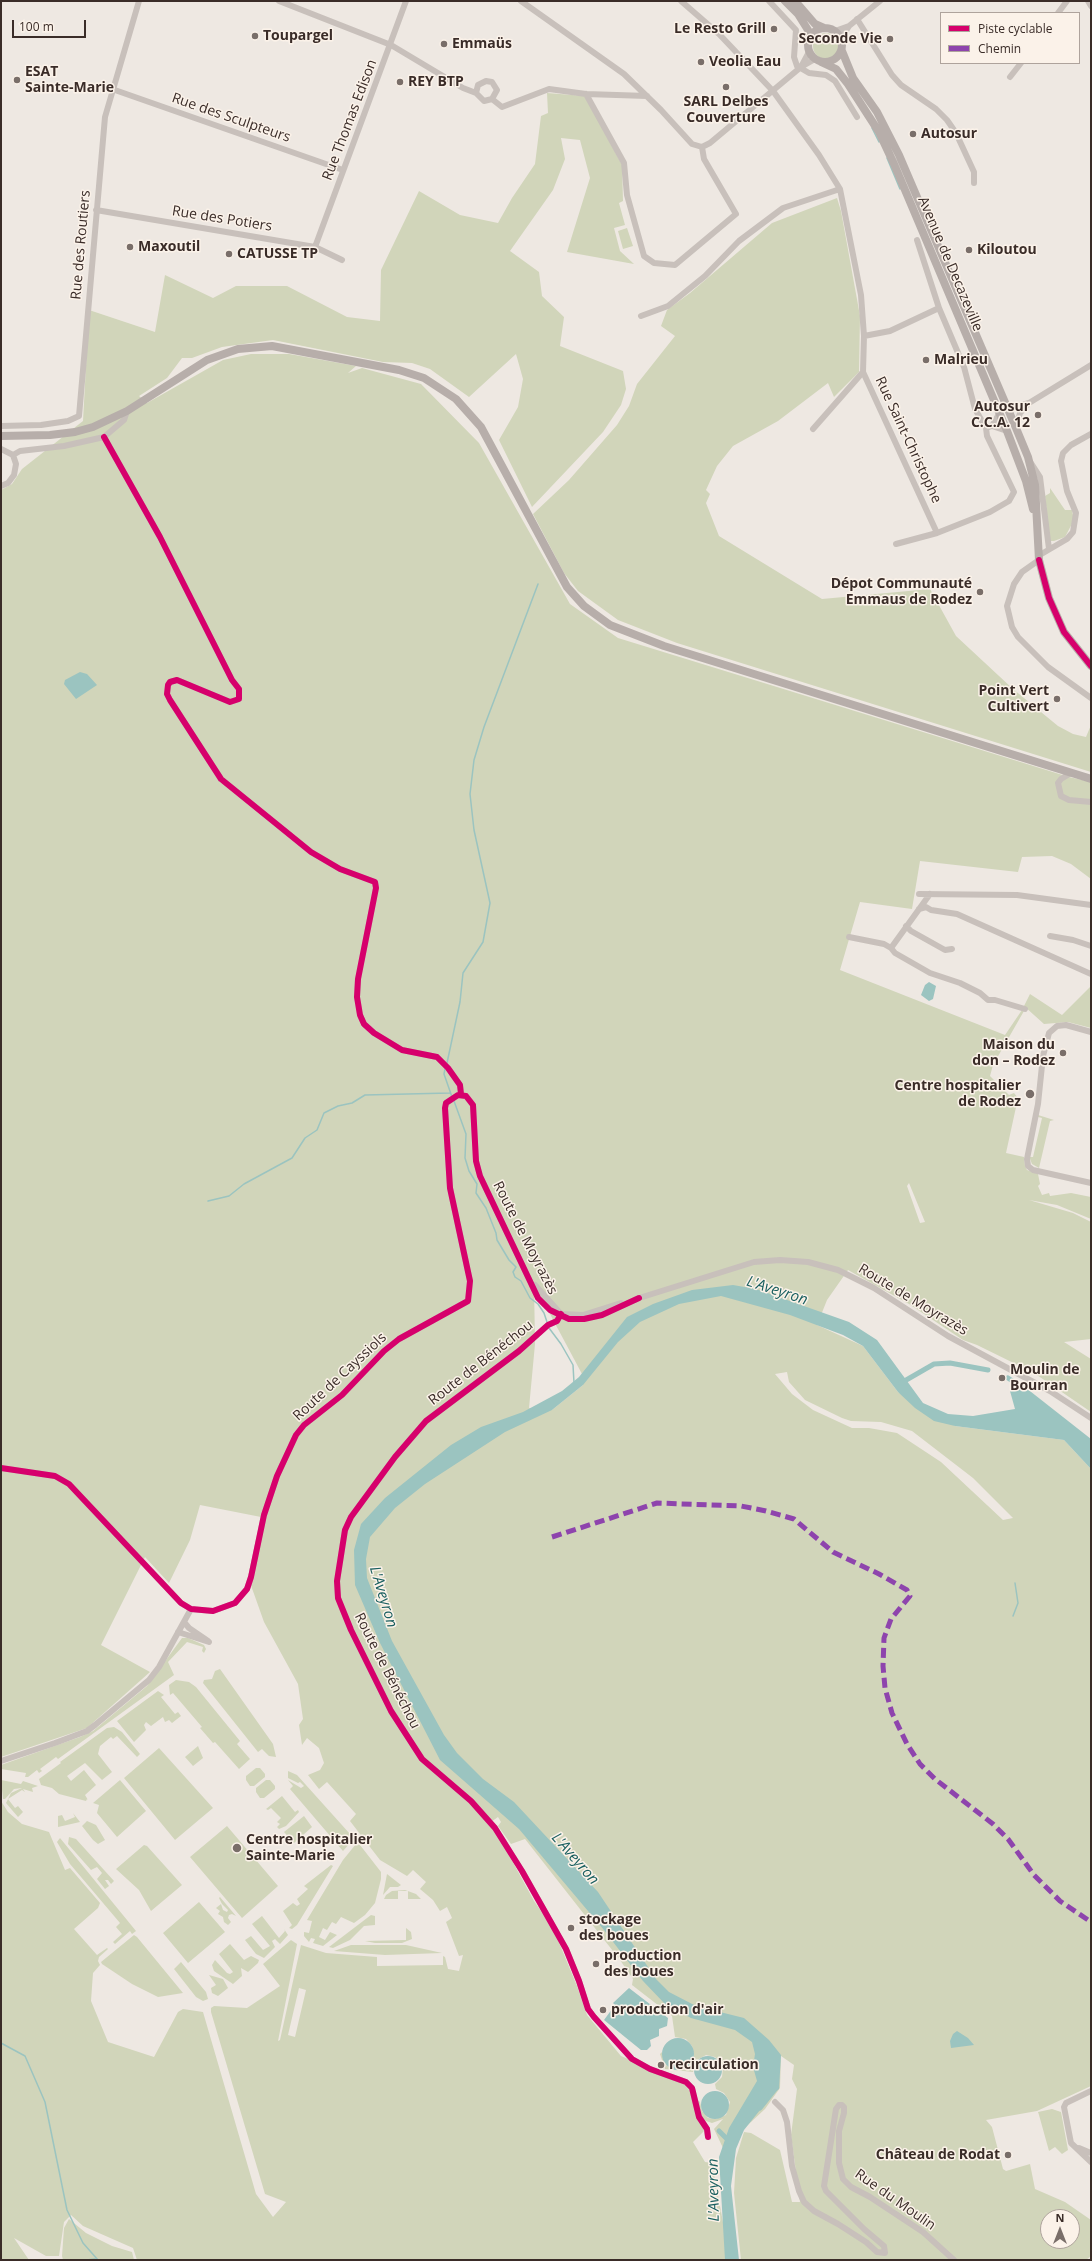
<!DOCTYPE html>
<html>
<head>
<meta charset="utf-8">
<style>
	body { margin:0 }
	#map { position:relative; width:1092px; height:2261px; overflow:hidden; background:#eee8e2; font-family:"Open Sans",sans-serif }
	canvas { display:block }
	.frame { position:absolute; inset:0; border:2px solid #3a2c28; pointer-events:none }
	.legend { position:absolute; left:940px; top:12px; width:140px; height:52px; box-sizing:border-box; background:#fbf2e9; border:1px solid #aea39c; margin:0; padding:5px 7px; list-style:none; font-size:12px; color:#3a2c28 }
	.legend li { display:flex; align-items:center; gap:8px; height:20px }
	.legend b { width:20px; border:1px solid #aea39c }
	.north { position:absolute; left:1040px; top:2209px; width:40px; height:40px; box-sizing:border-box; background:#fbf2e9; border:1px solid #aea39c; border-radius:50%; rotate:0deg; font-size:11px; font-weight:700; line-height:16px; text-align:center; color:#3a2c28 }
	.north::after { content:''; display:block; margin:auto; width:14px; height:18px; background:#796e69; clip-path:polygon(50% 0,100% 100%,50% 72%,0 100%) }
	.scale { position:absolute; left:12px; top:20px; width:74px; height:18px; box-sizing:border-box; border:2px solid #3a2c28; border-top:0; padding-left:5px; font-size:12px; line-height:14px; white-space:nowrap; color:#3a2c28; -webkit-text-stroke:3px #fbf2e9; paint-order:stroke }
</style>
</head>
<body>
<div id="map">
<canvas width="1092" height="2261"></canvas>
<div class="frame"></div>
<ul class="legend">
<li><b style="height:5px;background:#d6006c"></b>Piste cyclable</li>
<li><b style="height:5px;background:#8e44ad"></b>Chemin</li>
</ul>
<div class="north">N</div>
<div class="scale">100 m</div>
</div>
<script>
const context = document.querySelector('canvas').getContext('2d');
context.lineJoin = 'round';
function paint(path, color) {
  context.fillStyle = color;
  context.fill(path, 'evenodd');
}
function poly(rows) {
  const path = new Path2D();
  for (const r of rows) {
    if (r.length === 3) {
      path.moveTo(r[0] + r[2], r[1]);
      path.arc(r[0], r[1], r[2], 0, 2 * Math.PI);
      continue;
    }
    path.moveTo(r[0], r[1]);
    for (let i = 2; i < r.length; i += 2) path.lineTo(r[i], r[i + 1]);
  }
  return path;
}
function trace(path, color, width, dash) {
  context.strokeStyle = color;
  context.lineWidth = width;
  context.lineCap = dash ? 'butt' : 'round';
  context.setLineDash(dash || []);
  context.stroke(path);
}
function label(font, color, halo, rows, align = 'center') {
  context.font = font + ' "Open Sans",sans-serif';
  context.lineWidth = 3;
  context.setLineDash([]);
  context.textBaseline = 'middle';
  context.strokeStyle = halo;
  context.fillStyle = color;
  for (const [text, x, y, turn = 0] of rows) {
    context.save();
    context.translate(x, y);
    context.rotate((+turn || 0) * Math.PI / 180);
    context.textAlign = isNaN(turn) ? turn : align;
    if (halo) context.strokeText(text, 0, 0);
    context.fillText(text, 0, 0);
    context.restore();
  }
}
paint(poly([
	[826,46,13],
	[547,93,585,96,622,165,623,201,619,203,625,225,614,228,620,251,634,264,567,252,590,178,580,140,561,138,565,159,553,190,510,251,539,272,542,296,564,317,560,346,623,371,626,389,621,405,603,432,532,507,499,440,518,407,523,379,516,354,469,397,430,369,412,363,383,362,273,340,222,347,192,358,182,358,167,378,139,396,147,403,223,360,251,354,289,354,356,366,348,373,362,368,421,384,479,443,570,604,618,638,1069,777,1091,782,1091,879,1071,864,1052,856,1022,857,1018,872,920,861,912,909,860,902,840,970,1005,1035,1022,1010,1024,1011,993,1065,990,1076,1009,1095,1014,1093,1018,1098,1006,1153,1024,1157,1025,1166,1027,1170,1038,1174,1040,1184,1038,1186,1042,1195,1049,1193,1050,1196,1071,1193,1091,1197,1091,1219,1057,1205,1029,1200,1073,1213,1091,1222,1091,1339,1064,1342,1091,1359,1091,1412,1034,1373,977,1345,963,1340,909,1304,848,1270,827,1300,817,1325,863,1346,898,1392,955,1426,1064,1440,1091,1469,1091,2086,1037,2111,986,2120,992,2127,1003,2169,1006,2171,1030,2164,1035,2189,1065,2202,1091,2220,1091,2256,1086,2260,741,2260,734,2193,736,2158,744,2132,751,2133,780,2150,792,2202,800,2202,791,2135,797,2089,792,2079,794,2065,781,2056,780,2088,765,2109,723,2148,714,2129,723,2119,712,2123,703,2120,697,2099,700,2102,702,2111,708,2118,716,2119,726,2115,730,2102,724,2093,716,2089,715,2084,722,2077,723,2068,721,2063,715,2057,706,2055,697,2060,693,2072,665,2069,660,2054,662,2052,666,2065,673,2069,680,2070,686,2069,692,2061,694,2057,692,2046,686,2039,675,2037,672,2016,632,1985,633,1979,620,1960,525,1839,511,1844,498,1826,501,1822,498,1817,491,1822,534,1901,553,1928,577,1986,587,2015,621,2056,681,2081,693,2094,704,2131,693,2142,705,2162,712,2163,730,2260,137,2260,133,2248,83,2226,71,2215,64,2222,59,2256,46,2256,14,2238,29,2260,1,2260,1,1801,8,1812,22,1824,49,1832,65,1870,70,1868,100,1903,98,1908,74,1929,97,1955,107,1948,108,1949,99,1957,98,1961,100,1965,93,1973,91,2001,108,2042,154,2057,178,2012,183,2009,203,2012,256,2194,273,2217,286,2202,265,2194,211,2012,211,2008,214,2006,247,2008,280,1986,263,1964,291,1940,297,1944,278,2041,280,2040,301,1945,326,1953,377,1957,377,1966,443,1965,443,1956,445,1957,448,1969,459,1971,463,1955,459,1956,446,1922,452,1918,447,1907,440,1911,433,1900,420,1889,426,1882,413,1870,407,1876,380,1860,350,1821,356,1814,327,1782,319,1789,308,1775,320,1770,324,1763,319,1748,307,1738,302,1745,299,1725,303,1719,298,1684,264,1622,248,1577,261,1517,200,1505,190,1540,169,1583,145,1557,101,1645,150,1672,87,1728,1,1757,1,490,12,484,22,469,83,421,89,310,155,332,165,275,213,298,236,286,287,286,347,317,380,321,381,270,419,191,460,215,498,223,512,198,535,164,541,116,548,113],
	[909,1183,925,1222,920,1223,907,1186],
	[534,1284,582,1374,583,1385,552,1410,529,1408,535,1344],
	[787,1372,789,1382,805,1400,842,1418,851,1421,881,1422,912,1431,973,1478,1013,1518,1003,1520,941,1462,897,1433,869,1428,852,1428,813,1410,792,1394,775,1374],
	[299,1988,306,1990,295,2037,288,2035],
	[1048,2217,1072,2217,1072,2241,1048,2241],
	[837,198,841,211,860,316,859,372,834,397,828,383,778,421,733,446,717,466,706,490,710,494,706,503,719,536,822,599,930,589,956,636,1013,689,1058,726,1073,734,1086,737,1091,725,1091,772,677,643,618,620,578,591,564,573,533,514,569,480,617,425,629,406,637,384,675,336,661,326,667,310,690,293,772,223],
	[627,228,633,246,623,249,618,231],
	[1050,488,1065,510,1072,510,1074,520,1065,537,1054,541,1050,541,1045,496,1050,493],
	[1091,986,1091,1028,1068,1022,1044,1024,1024,1006,1030,994,1062,1015],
	[1038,1115,1054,1120,1050,1121,1039,1168,1032,1164,1030,1159,1030,1157,1033,1157,1042,1118,1038,1117],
	[182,1638,188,1638,204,1645,206,1649,204,1653,202,1651,203,1647,187,1642,168,1662,174,1675,58,1759,56,1757,40,1769,42,1771,39,1773,37,1770,28,1777,25,1777,26,1773,1,1769,1,1765,80,1737,93,1731,147,1686],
	[220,1669,273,1744,276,1757,269,1756,262,1749,258,1752,203,1683,204,1680,212,1679,215,1671],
	[176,1680,189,1682,196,1687,240,1741,237,1744,250,1759,239,1769,215,1742,213,1743,200,1728,202,1727,173,1693,170,1695,169,1685],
	[158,1691,164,1695,161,1697,175,1714,178,1712,181,1716,172,1723,169,1720,165,1722,163,1717,151,1726,146,1722,144,1725,146,1730,134,1742,117,1721],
	[114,1727,122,1732,140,1754,137,1757,117,1736,113,1739,111,1737,100,1746,98,1754,112,1772,102,1780,85,1763,67,1776,71,1781,84,1770,96,1785,85,1795,88,1800,87,1799,86,1801,59,1794,52,1788,41,1785,39,1779,61,1763,60,1762,107,1728],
	[198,1746,203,1758,193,1766,185,1757],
	[159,1748,213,1808,175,1840,124,1778],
	[256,1768,260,1768,265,1774,265,1777,254,1786,250,1786,246,1780,246,1776],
	[288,1771,297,1775,350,1834,350,1843,343,1851,290,1789,293,1786,288,1780,301,1788,304,1786,300,1782,298,1783,288,1778],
	[1,1780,21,1784,23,1781,38,1786,32,1788,33,1792,23,1789,25,1792,22,1790,8,1799,15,1808,18,1806,23,1812,18,1817,6,1803,11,1793,22,1788,14,1789,5,1799,3,1799],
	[120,1780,146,1811,117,1837,97,1813,99,1805,93,1803],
	[266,1780,270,1780,275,1786,275,1789,264,1798,260,1798,256,1792,256,1788],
	[282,1796,295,1812,298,1810,299,1812,286,1826,279,1829,277,1827,280,1824,277,1822,281,1818,271,1808,268,1810,266,1809],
	[73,1813,80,1822,58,1827,58,1816,62,1815,65,1821,75,1817],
	[304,1816,312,1827,294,1843,284,1832],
	[87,1821,96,1825,105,1840,98,1844,93,1840,82,1826],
	[227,1826,278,1886,242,1918,190,1857],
	[69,1837,76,1839,114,1881,111,1884,108,1880,105,1880,109,1886,105,1889,97,1879,102,1873,97,1867,91,1870,68,1844],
	[60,1838,136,1931,132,1934,130,1931,115,1944,113,1942,122,1934,116,1927,120,1923,70,1864,57,1842],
	[356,1844,360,1845,381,1872,381,1879,375,1903,365,1915,354,1923,341,1917,336,1924,332,1922,327,1930,323,1928,319,1937,325,1940,330,1932,337,1935,323,1946,313,1943,315,1939,311,1938,309,1942,304,1936,304,1932,309,1933,312,1921,307,1920,343,1860],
	[144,1845,147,1846,182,1885,151,1911,139,1890,116,1869],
	[331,1865,333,1866,297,1925,292,1929,289,1928,292,1925,283,1911,293,1903,297,1906,300,1904,297,1899,308,1889,304,1886],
	[387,1874,401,1885,398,1887,390,1887,383,1895],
	[405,1890,416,1894,421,1899,408,1899,408,1891,398,1891,398,1899,384,1899,386,1895,392,1891],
	[220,1897,236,1916,232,1914,229,1915,228,1918,231,1922,228,1925,224,1922,223,1917,218,1914,220,1911,216,1908,221,1904,223,1910,227,1912,228,1910,222,1904,219,1898],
	[199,1902,225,1932,188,1963,163,1933],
	[371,1915,375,1916,375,1925,364,1926,350,1940,333,1948,329,1947],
	[262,1916,279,1938,285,1931,284,1929,288,1935,280,1944,275,1939,272,1941,275,1947,264,1958,256,1954,245,1940,251,1936,263,1950,270,1946,252,1924],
	[406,1928,411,1932,412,1939,402,1943,375,1943,365,1941,406,1940],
	[134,1935,137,1937,183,1993,158,1997,132,1984,102,1964,101,1962],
	[230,1944,244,1960,251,1956,259,1960,258,1963,248,1972,241,1968,242,1976,233,1984,214,1971,212,1965,215,1960,227,1973,230,1974,233,1972,219,1954],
	[351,1945,406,1945,442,1953,385,1955,334,1951],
	[181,1962,206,1992,208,1999,203,2001,196,1997,174,1969],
	[209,1975,223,1979,228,1988,218,1996,212,1993,211,1988,216,1985],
	[1052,2109,1061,2112,1068,2150,1062,2154,1055,2147,1049,2151,1039,2115,1038,2112],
	[69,2219,86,2233,112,2246,132,2252,134,2260,63,2260,62,2256,64,2228]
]), '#d1d5ba');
paint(poly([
	[80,672,87,674,97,685,76,699,64,684,65,680],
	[929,982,936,986,933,999,929,1001,921,995,925,985],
	[733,1285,756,1289,849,1322,877,1340,923,1403,948,1414,973,1416,1015,1409,1010,1391,1015,1386,1021,1384,1091,1439,1091,1469,1064,1440,955,1426,934,1421,915,1408,898,1392,863,1346,843,1335,790,1315,721,1296,679,1304,640,1322,618,1342,583,1385,552,1410,505,1432,425,1484,395,1508,370,1537,366,1559,367,1578,392,1641,444,1735,457,1753,483,1779,514,1802,598,1892,656,1979,669,1992,696,2006,744,2018,769,2040,781,2055,779,2089,774,2093,772,2092,764,2101,764,2105,744,2130,736,2149,731,2186,739,2260,725,2260,719,2157,729,2128,757,2081,753,2067,755,2054,752,2042,735,2030,691,2018,665,2004,643,1981,604,1930,519,1829,440,1760,380,1643,355,1585,354,1550,361,1524,385,1498,451,1445,481,1427,523,1412,562,1391,579,1377,627,1317,653,1304,692,1290],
	[629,1988,668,2018,667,2026,659,2029,659,2036,650,2040,651,2046,647,2050,641,2050,604,2020,615,2005,613,2003],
	[957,2031,968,2038,974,2045,951,2048,950,2041,953,2034],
	[678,2054,16],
	[708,2070,14],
	[715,2105,14]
]), '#9bc4c0');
trace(poly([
	[872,128,879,142],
	[887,158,900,189],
	[447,1063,460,1002,463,973,483,942,490,903,474,830,470,794,474,760,484,727,538,584],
	[445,1069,444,1074,452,1097],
	[454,1101,466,1134,465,1158,469,1171,477,1184,476,1193,486,1208,496,1233,497,1240,509,1260,516,1267,513,1272,515,1277,521,1281,530,1298,538,1304,544,1313,547,1322],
	[208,1201,229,1196,244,1184,292,1158,305,1138,317,1130,324,1113,338,1106,352,1103,365,1095,450,1093],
	[549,1328,561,1344,573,1365,574,1383],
	[1013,1616,1018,1603,1015,1583],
	[1,2043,25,2056,45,2102,67,2210,83,2243,98,2260],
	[86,2260,95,2259]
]), '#9bc4c0', 1.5);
trace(poly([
	[1008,1378,1017,1384],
	[901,1383,934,1364,950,1363,988,1370],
	[760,2108,776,2088],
	[719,2131,730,2142]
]), '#9bc4c0', 5);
trace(poly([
	[279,1,391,45,463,88,476,93,484,101,492,99,497,90,492,82,486,81,478,85,476,93],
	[521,1,624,74,661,110,692,144,702,147],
	[681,1,719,34,773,91,819,155,840,189,861,295,864,336,863,372,937,533,990,512,1009,501,1014,492,987,436,986,428,992,426],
	[769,1,796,30,794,57,797,66,809,73,826,75,835,81,857,117],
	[1088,1,1091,6],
	[1058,13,1067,1],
	[857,19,892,75,901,85,936,109,947,120,956,133,974,172,974,183],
	[835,31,849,26],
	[841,38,849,26,880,1],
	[801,67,809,52],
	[1010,77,1021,63],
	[112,89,343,170],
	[586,94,624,163,627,195,644,256,654,263,675,265,736,214,704,159,702,147],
	[492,99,502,107,549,89,586,94,647,96],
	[702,147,710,143,801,67,815,59],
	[96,210,315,247,342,260],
	[917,240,939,308,964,367,975,409,986,428],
	[315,247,406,1],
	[641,316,668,306,705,276,739,241,783,208,840,189],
	[864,336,890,331,939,308],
	[1008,409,1029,403,1091,365],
	[999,414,992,426,1007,431],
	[1,426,41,425,68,421,79,416,105,117,139,1],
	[1016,427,1020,413,1028,404],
	[813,429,863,372],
	[104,437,160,537,232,680,239,689,239,699,230,702,177,680,170,682,168,685,167,694,170,700,221,779,311,852,340,869,375,882,376,888,358,979,357,997,360,1015,364,1024,374,1033,402,1050,437,1057,448,1068,460,1085,461,1094],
	[1,449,13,455,16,464,14,475,8,483,1,486],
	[13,455,20,451,64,446,104,437,124,420,127,411],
	[1031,463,1040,477,1049,549],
	[896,544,937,533],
	[1038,556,1067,539,1073,532,1076,513,1067,491,1061,461,1063,453,1071,445,1091,434],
	[1039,560,1022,572,1014,584,1007,606,1012,627,1018,637,1048,667,1091,698],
	[1071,773,1061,779,1058,783,1061,796,1069,800,1091,802],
	[919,894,1017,895,1091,905],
	[919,909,926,907,931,910,957,914,1091,974],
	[906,926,911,931,945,950,952,949],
	[1050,936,1073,940,1091,946],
	[849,937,884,944,891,948,895,953,930,973,960,983,980,993,988,1000,995,1000,1025,1009],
	[891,948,930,894],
	[1091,1032,1066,1025,1057,1026,1049,1033,1043,1056,1038,1104,1027,1159,1028,1166,1033,1170,1091,1183],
	[535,1285,561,1314,583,1315,621,1303],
	[636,1299,754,1262,780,1260,808,1262,838,1270,874,1288,948,1336,1050,1391,1091,1418],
	[561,1314,557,1321,548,1325,519,1351,426,1421,395,1457,351,1517,345,1530,337,1581,338,1598,351,1630,391,1711,422,1759,471,1801,495,1828,522,1871,566,1949,579,1981,588,2009,594,2017,632,2059,650,2069,686,2082,692,2088,699,2117,707,2129,708,2137],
	[1,1468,55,1476,69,1484,181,1603,191,1609,213,1611,235,1603,247,1589,251,1577,264,1515,277,1476,296,1435,304,1425,342,1395,384,1351,399,1339,468,1301,470,1281,450,1188,445,1108,446,1103,458,1095,466,1096,473,1105,476,1161,480,1176,538,1298,550,1310,569,1319,584,1319,602,1315,639,1298],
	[184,1622,189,1628,208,1641],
	[178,1632,209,1642],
	[1,1761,55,1743,87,1731,95,1725,149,1680,159,1667,191,1609],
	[1091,2091,1066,2103,1064,2107,1071,2143,1091,2162],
	[775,2102,783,2110,787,2122,792,2166,799,2191,804,2202,814,2211,838,2224,866,2242,877,2252,885,2253,884,2246,864,2229,826,2191,824,2186,836,2109,839,2105,842,2105,844,2107,844,2113,839,2131,839,2163,843,2179,851,2187,870,2197,923,2232,954,2260],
	[1079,2148,1091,2153]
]), '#c8c0bb', 6);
trace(poly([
	[785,1,798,14,808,30,809,39],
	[795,1,815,24,824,28],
	[825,45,17],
	[842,51,853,78,877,112,899,155,1016,428,1028,457,1035,485,1039,560,1049,598,1064,632,1091,666],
	[821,62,836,69,848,84,879,132,894,164,1007,431,1026,481,1033,509],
	[1,436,50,435,75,432,93,427,127,411,207,360,238,349,272,346,399,370,424,378,456,399,481,427,567,587,584,606,610,625,664,646,1091,779]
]), '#b7aeaa', 8);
trace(poly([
	[552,1537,657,1503,741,1506,766,1511,794,1519,833,1552,879,1574,907,1590,910,1596,891,1619,884,1638,883,1666,885,1688,892,1713,907,1744,920,1764,935,1779,993,1824,1008,1839,1034,1875,1060,1901,1091,1922]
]), '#8e44ad', 5, [10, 5]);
trace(poly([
	[104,437,160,537,232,680,239,689,239,699,230,702,177,680,170,682,168,685,167,694,170,700,221,779,311,852,340,869,375,882,376,888,358,979,357,997,360,1015,364,1024,374,1033,402,1050,437,1057,448,1068,460,1085,461,1094],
	[1039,560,1049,598,1064,632,1091,666],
	[561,1314,557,1321,548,1325,519,1351,426,1421,395,1457,351,1517,345,1530,337,1581,338,1598,351,1630,391,1711,422,1759,471,1801,495,1828,522,1871,566,1949,579,1981,588,2009,594,2017,632,2059,650,2069,686,2082,692,2088,699,2117,707,2129,708,2137],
	[1,1468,55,1476,69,1484,181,1603,191,1609,213,1611,235,1603,247,1589,251,1577,264,1515,277,1476,296,1435,304,1425,342,1395,384,1351,399,1339,468,1301,470,1281,450,1188,445,1108,446,1103,458,1095,466,1096,473,1105,476,1161,480,1176,538,1298,550,1310,569,1319,584,1319,602,1315,639,1298]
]), '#d6006c', 6);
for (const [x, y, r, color] of [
	[774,29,4,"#796e69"],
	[255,36,4,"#796e69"],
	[890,39,4,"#796e69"],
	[444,44,4,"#796e69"],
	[701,62,4,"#796e69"],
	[17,80,4,"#796e69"],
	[400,82,4,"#796e69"],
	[726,87,4,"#796e69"],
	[913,134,4,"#796e69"],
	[130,247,4,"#796e69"],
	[969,250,4,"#796e69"],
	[229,254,4,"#796e69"],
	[926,360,4,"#796e69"],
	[1038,415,4,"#796e69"],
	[980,592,4,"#796e69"],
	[1057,699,4,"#796e69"],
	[1063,1053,4,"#796e69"],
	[1030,1094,5,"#796e69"],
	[1002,1378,4,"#796e69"],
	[237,1848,5,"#796e69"],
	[571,1928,4,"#796e69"],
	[596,1964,4,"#796e69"],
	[603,2010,4,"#796e69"],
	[661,2065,4,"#796e69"],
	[1008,2155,4,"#796e69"]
]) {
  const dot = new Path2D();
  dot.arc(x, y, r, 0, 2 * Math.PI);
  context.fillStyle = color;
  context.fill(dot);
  trace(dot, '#fbf2e9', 1.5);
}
label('bold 14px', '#3a2c28', '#fbf2e9', [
	["Le Resto Grill",766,29,"right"],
	["Toupargel",263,36],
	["Seconde Vie",882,39,"right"],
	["Emmaüs",452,44],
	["Veolia Eau",709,62],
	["ESAT",25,72],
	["Sainte-Marie",25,88],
	["REY BTP",408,82],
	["SARL Delbes",726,102,"center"],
	["Couverture",726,118,"center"],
	["Autosur",921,134],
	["Maxoutil",138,247],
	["Kiloutou",977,250],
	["CATUSSE TP",237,254],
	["Malrieu",934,360],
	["Autosur",1030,407,"right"],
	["C.C.A. 12",1030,423,"right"],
	["Dépot Communauté",972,584,"right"],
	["Emmaus de Rodez",972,600,"right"],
	["Point Vert",1049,691,"right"],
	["Cultivert",1049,707,"right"],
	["Maison du",1055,1045,"right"],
	["don – Rodez",1055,1061,"right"],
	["Centre hospitalier",1021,1086,"right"],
	["de Rodez",1021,1102,"right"],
	["Moulin de",1010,1370],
	["Bourran",1010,1386],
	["Centre hospitalier",246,1840],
	["Sainte-Marie",246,1856],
	["stockage",579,1920],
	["des boues",579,1936],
	["production",604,1956],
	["des boues",604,1972],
	["production d'air",611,2010],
	["recirculation",669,2065],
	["Château de Rodat",1000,2155,"right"]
], 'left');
label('14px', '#3a2c28', '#fbf2e9', [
	["Rue des Sculpteurs",231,118,19],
	["Rue Thomas Edison",350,120,-69],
	["Rue des Potiers",222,219,9],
	["Rue des Routiers",81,245,-85],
	["Avenue de Decazeville",950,264,67],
	["Rue Saint-Christophe",908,440,65],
	["Route de Moyrazès",525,1238,63],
	["Route de Moyrazès",913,1300,31],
	["Route de Bénéchou",481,1363,-38],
	["Route de Cayssiols",340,1377,-43],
	["Route de Bénéchou",387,1671,63],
	["Rue du Moulin",895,2200,35]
]);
label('italic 15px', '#195f5f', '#fbf2e9', [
	["L'Aveyron",777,1291,18],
	["L'Aveyron",383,1597,73],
	["L'Aveyron",575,1859,49],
	["L'Aveyron",714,2190,-91]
]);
</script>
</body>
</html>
